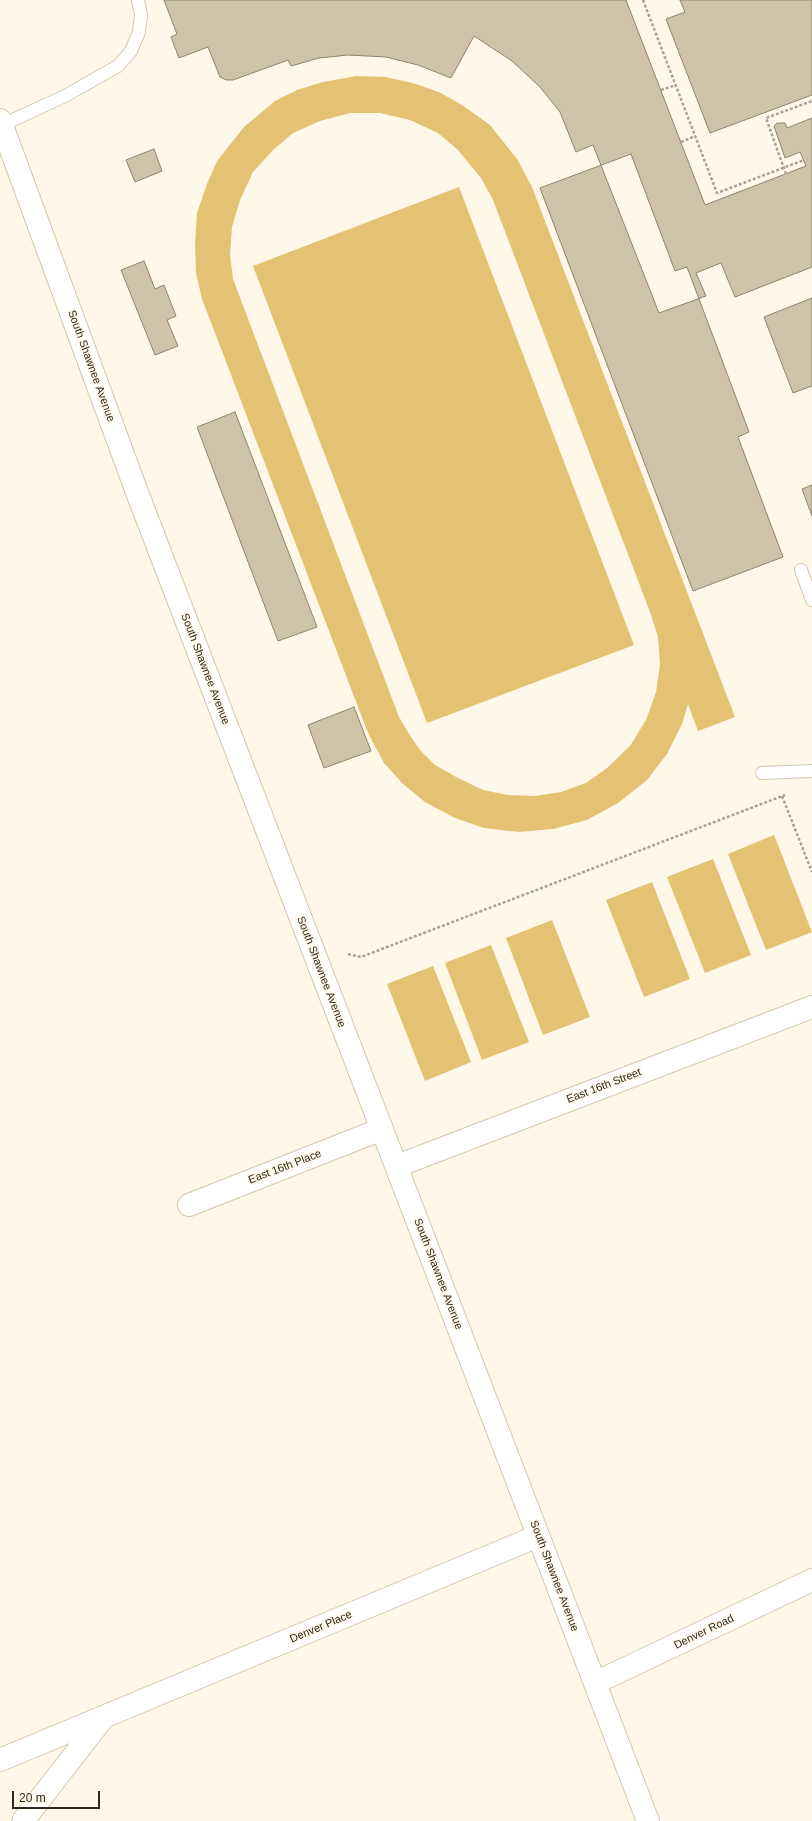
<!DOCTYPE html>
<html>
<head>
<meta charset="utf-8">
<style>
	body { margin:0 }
	#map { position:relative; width:812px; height:1821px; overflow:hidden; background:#fff7e7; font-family:Helvetica,sans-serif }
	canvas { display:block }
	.scale { position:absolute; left:12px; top:1791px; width:88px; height:18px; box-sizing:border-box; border:2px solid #2d281e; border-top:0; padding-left:5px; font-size:12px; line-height:14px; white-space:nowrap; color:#2d281e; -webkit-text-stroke:3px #fff7e7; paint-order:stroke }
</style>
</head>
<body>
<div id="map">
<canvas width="812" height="1821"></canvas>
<div class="scale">20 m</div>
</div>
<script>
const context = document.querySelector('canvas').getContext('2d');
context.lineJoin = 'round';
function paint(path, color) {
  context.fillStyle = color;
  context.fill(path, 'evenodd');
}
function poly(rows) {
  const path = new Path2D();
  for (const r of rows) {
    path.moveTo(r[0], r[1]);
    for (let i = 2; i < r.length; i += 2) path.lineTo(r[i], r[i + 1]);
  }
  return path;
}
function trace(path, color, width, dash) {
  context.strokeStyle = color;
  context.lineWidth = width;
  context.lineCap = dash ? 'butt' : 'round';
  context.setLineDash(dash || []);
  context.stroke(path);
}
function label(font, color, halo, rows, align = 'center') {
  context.font = font + ' Helvetica,sans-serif';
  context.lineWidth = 3.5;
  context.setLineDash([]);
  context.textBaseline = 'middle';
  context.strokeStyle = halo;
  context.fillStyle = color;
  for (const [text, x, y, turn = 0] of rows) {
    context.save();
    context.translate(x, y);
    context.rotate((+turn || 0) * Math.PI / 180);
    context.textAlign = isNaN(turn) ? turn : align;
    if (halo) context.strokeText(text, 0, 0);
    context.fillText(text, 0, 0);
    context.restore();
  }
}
paint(poly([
	[356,76,386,77,416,84,441,93,465,107,490,125,517,159,532,187,735,717,698,731,688,704,682,724,667,754,647,780,618,803,587,820,553,829,519,832,484,828,455,818,425,802,403,784,384,763,368,733,202,299,196,273,195,244,197,213,207,184,217,161,244,127,275,101,297,90,323,82],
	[350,113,380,113,410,120,438,133,458,150,481,178,493,200,650,612,658,637,660,664,656,692,646,720,630,746,607,768,586,783,561,792,535,796,508,795,483,790,458,778,435,765,420,750,409,734,399,717,233,279,230,254,232,227,240,200,253,172,273,150,293,133,320,121],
	[459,187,634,645,427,723,253,266],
	[774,835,812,932,766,950,728,854],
	[713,859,751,955,705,973,667,877],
	[652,882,690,979,644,997,606,900],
	[552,920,590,1017,543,1035,506,938],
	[491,945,529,1042,482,1060,445,963],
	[433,966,471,1062,425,1081,387,984]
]), '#e4c273');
const building = poly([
	[164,0,626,0,705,205,806,166,800,152,785,158,774,126,777,123,785,123,787,128,812,118,812,267,735,297,721,263,696,273,706,296,659,313,593,145,576,152,560,112,540,87,512,61,474,36,451,78,418,65,386,57,348,55,319,58,291,66,288,60,233,80,226,80,220,77,208,47,179,58,171,37,177,34,164,0],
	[680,0,812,0,812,95,710,133,666,19,685,12,680,0],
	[154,149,162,171,135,182,126,160,154,149],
	[631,154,675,271,687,267,749,432,738,437,783,557,693,591,540,188,631,154],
	[144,261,155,289,164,285,176,316,167,320,178,346,155,355,121,270,144,261],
	[812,298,812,386,793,393,764,317,812,298],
	[235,412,317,627,278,641,197,427,235,412],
	[812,485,812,516,802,489,812,485],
	[354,707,371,751,324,768,308,725,354,707]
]);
paint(building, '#cec2a8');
trace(building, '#8f846b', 1);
const service = poly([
	[2,125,65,96,118,66,131,51,139,32,141,15,138,0],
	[801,570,812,600],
	[762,773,812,771]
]);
const minor = poly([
	[397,1166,812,1007],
	[189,1205,382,1129],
	[595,1683,812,1580],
	[0,1760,538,1536],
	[23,1821,103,1718]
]);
const tertiary = poly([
	[0,120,138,495,648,1821]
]);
trace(service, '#d3c8ad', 14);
trace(minor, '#d3c8ad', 24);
trace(tertiary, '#d3c8ad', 24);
trace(poly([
	[643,0,717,193,804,160],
	[661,90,676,85],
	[681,142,695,136],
	[786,174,766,118,812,101],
	[782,796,812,872],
	[348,954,361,957,785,795]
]), '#aba496', 2.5, [3, 2]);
trace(service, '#fff', 12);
trace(minor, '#fff', 22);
trace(tertiary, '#fff', 22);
label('11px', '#2d281e', '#fff7e7', [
	["South Shawnee Avenue",91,366,70],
	["South Shawnee Avenue",205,669,69],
	["South Shawnee Avenue",321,972,69],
	["East 16th Street",604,1086,-21],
	["East 16th Place",285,1167,-21],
	["South Shawnee Avenue",438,1274,69],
	["South Shawnee Avenue",554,1576,69],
	["Denver Place",321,1627,-23],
	["Denver Road",704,1632,-26]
]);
</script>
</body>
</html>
